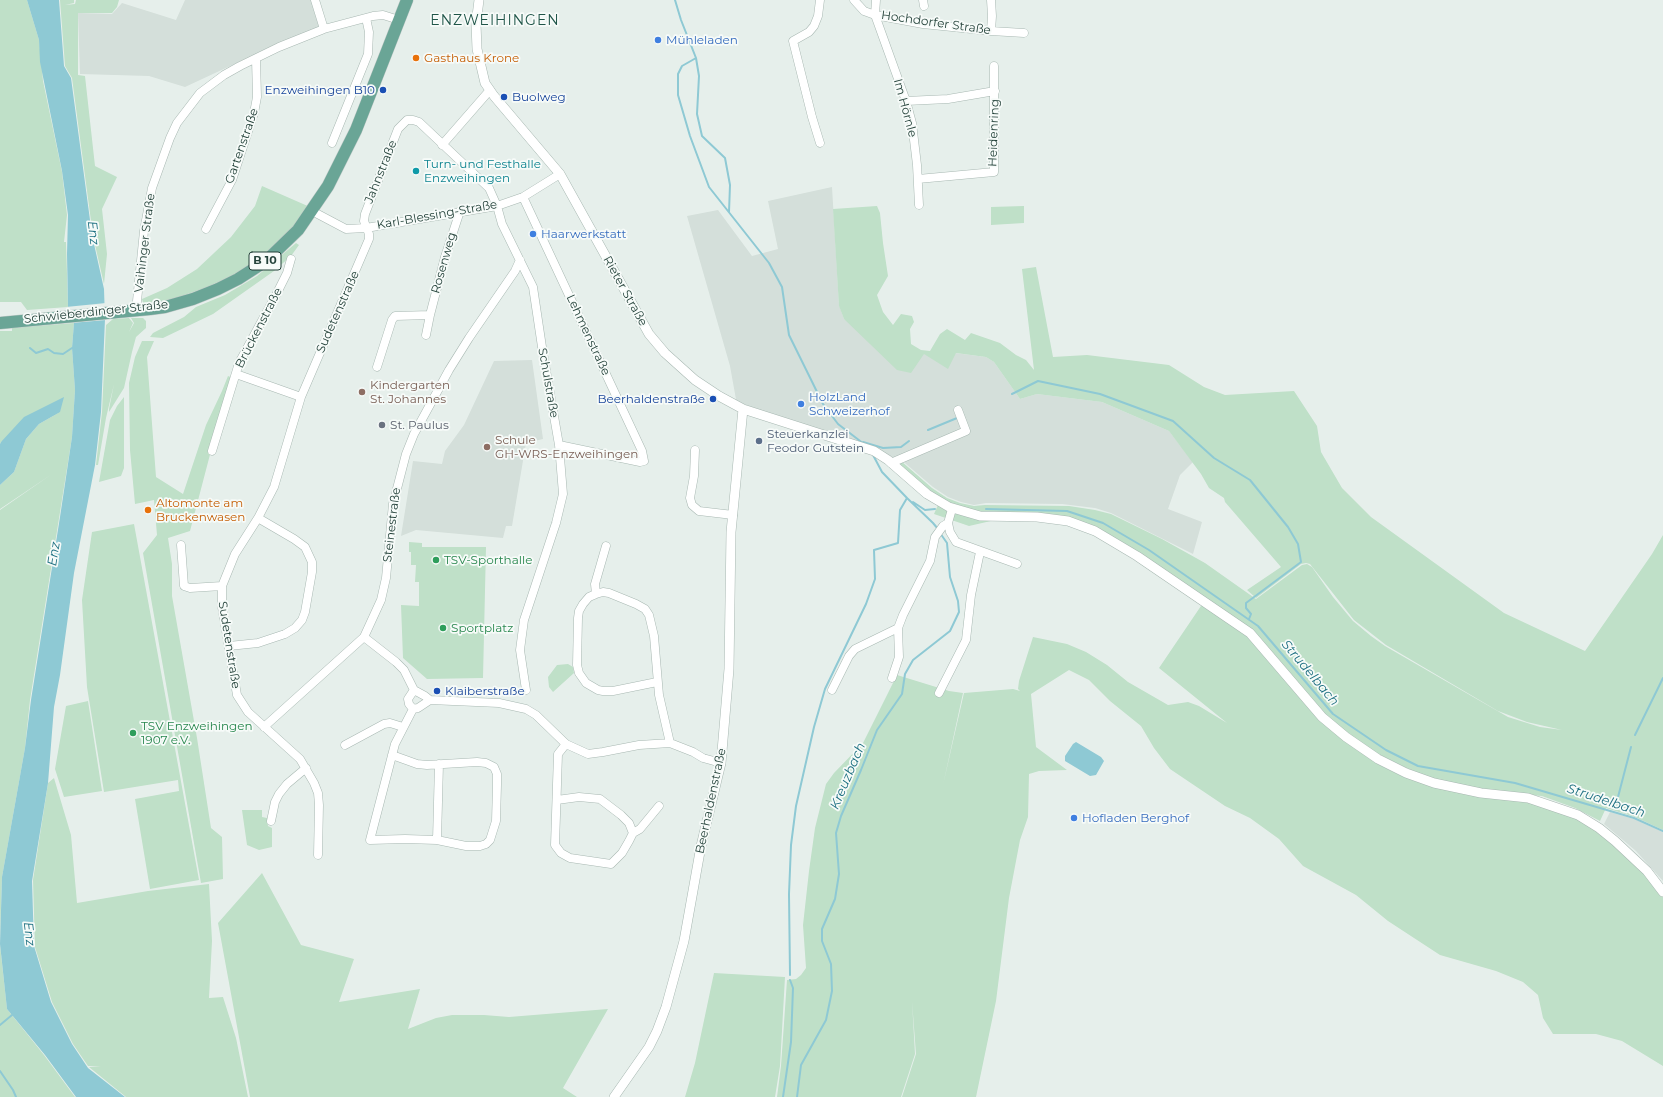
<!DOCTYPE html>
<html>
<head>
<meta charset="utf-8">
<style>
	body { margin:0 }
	canvas { display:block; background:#e6efeb }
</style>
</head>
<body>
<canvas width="1663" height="1097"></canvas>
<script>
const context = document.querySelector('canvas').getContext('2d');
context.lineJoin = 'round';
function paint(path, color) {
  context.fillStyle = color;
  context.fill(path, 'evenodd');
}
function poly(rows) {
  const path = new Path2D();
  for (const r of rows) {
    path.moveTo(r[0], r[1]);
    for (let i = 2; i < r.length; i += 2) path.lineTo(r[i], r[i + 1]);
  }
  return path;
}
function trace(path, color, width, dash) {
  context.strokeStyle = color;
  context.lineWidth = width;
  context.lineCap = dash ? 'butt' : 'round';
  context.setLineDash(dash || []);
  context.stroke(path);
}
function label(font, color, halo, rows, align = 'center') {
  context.font = font + ' Montserrat,sans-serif';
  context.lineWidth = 3.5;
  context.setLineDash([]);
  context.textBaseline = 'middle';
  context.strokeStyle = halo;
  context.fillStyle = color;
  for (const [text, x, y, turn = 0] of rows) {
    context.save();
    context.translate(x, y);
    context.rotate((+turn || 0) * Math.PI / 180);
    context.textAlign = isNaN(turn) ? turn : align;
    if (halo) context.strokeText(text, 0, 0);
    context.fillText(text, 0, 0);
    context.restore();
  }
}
paint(poly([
	[185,0,314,0,322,26,258,53,185,87,149,76,80,74,78,13,112,14,122,3,176,20],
	[832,187,839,305,844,319,924,354,955,353,986,357,994,362,1020,399,1037,394,1102,402,1169,431,1193,462,1180,475,1168,509,1202,522,1193,554,1111,513,1095,508,1062,504,986,503,974,505,961,502,948,497,933,487,899,458,893,460,737,405,730,366,687,216,718,210,752,256,778,249,768,201],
	[532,360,543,439,526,443,512,526,506,526,503,538,416,530,401,536,413,461,442,464,445,451,464,425,494,361],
	[1610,812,1634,819,1663,832,1663,881,1636,851,1604,824]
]), '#d4dfda');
paint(poly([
	[0,0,27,0,39,40,43,81,62,172,67,215,64,242,66,242,68,307,27,310,21,302,0,302],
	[60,0,74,0,74,3,65,5,75,4,76,0,119,0,117,7,112,13,78,13,78,75,85,76,95,166,117,177,102,209,107,254,104,284,93,236,72,78,65,66],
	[262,186,310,207,284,238,260,258,232,276,205,288,176,298,145,305,143,303,142,299,167,288,197,269,231,237,255,206],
	[877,206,880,213,883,243,888,276,877,295,883,312,893,325,901,314,912,316,914,322,910,329,911,344,921,350,930,351,940,334,947,329,965,340,971,333,1000,343,1016,355,1026,360,1034,370,1022,269,1036,267,1053,357,1087,355,1169,365,1204,387,1225,395,1294,391,1317,426,1321,452,1342,488,1371,517,1504,613,1585,651,1652,554,1663,535,1663,830,1635,817,1606,808,1600,821,1575,808,1542,796,1481,791,1435,780,1380,757,1324,715,1258,637,1088,525,1004,518,969,526,934,514,941,498,922,485,896,464,901,461,932,488,947,498,960,503,974,506,985,505,1069,506,1095,510,1111,514,1162,539,1205,563,1256,599,1302,565,1307,564,1312,567,1333,597,1353,621,1371,636,1385,646,1475,698,1508,717,1540,727,1562,730,1527,722,1498,711,1386,645,1354,620,1310,564,1306,563,1301,564,1256,598,1247,590,1281,567,1225,502,1224,498,1209,488,1201,474,1169,431,1102,402,1037,394,1020,399,994,362,986,357,956,353,948,369,924,354,911,373,897,370,844,319,839,306,833,209],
	[1024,206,1024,223,991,225,991,207],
	[296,243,299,245,291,256,274,271,213,314,163,338,150,337,153,333,184,317,196,307,225,295,257,276],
	[129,318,133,323,129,332,134,323,131,318,143,318,146,321,146,328,136,337,132,352,124,388,109,412,109,409,114,384,121,361,114,384,106,418,98,465,96,465,102,412,106,325,113,319],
	[74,323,72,348,75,390,72,437,30,700,25,748,2,877,0,938,0,510,52,474,0,509,0,485,14,472,26,439,39,424,60,412,1,442,0,444,0,331,12,331,12,328],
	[142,341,154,341,147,357,156,477,183,494,206,425,222,391,228,376,233,378,218,424,190,531,168,538,172,564,172,596,197,738,211,828,222,837,223,879,201,883,143,553,157,535,154,500,135,504,130,450,129,383,135,357],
	[124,397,124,468,121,476,99,482,110,420,117,406],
	[134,524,199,880,150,889,135,799,179,791,178,780,104,792,87,687,82,600,92,532],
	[409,542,422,543,422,547,486,547,483,678,427,679,403,658,401,605,419,606,419,582,415,582,416,565,411,565,411,552,409,552],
	[1203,603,1241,628,1298,695,1393,770,1528,800,1585,818,1663,889,1663,1066,1622,1041,1596,1034,1553,1034,1543,1018,1538,995,1523,982,1496,971,1440,955,1388,921,1356,895,1303,866,1279,839,1250,818,1225,806,1170,769,1154,748,1141,726,1110,701,1089,680,1069,670,1031,694,1036,747,1067,770,1039,771,1029,774,1028,817,1020,840,1009,898,996,1001,976,1097,902,1097,916,1054,912,1001,915,1054,901,1097,777,1097,781,1066,787,980,796,979,801,975,806,968,803,925,809,871,815,828,826,784,834,773,863,743,897,675,949,691,963,693,943,785,964,693,1013,689,1020,691,1018,689,1019,681,1033,637,1067,644,1086,652,1107,665,1128,682,1168,705,1188,702,1199,706,1227,723,1159,668],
	[568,664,573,667,574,673,553,692,549,687,548,677,557,665],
	[88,701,102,791,64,797,55,769,66,706],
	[54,778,71,835,77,903,148,891,209,884,212,941,209,998,223,997,236,1038,248,1097,126,1097,89,1067,101,1066,88,1066,73,1044,52,1002,35,947,33,880,48,783],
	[242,810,262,810,262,817,267,818,268,826,272,828,272,847,259,850,247,845],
	[262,873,301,945,354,959,339,1002,420,989,408,1029,436,1018,452,1015,484,1015,509,1017,608,1009,563,1088,577,1097,335,1097,324,1044,330,1026,324,1044,335,1097,250,1097,218,923],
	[0,945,7,1009,44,1055,75,1097,0,1097],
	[714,973,785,977,780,1066,775,1097,685,1097,695,1063]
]), '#bfe0c8');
paint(poly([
	[27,0,59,0,64,66,71,78,92,235,104,289,105,319,101,412,95,465,74,573,60,675,54,707,48,783,32,881,34,946,51,1002,72,1044,88,1068,125,1097,76,1097,45,1055,7,1009,0,944,2,877,25,748,31,700,60,517,72,437,75,390,72,348,74,323,68,307,67,254,68,215,62,171,40,62,39,40],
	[64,397,60,412,39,424,26,439,14,472,0,485,0,444,1,442,24,417],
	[1076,742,1101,757,1104,761,1096,775,1090,776,1065,761,1065,756,1073,744]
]), '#8ec9d4');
paint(poly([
	[106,303,106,320,71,323,66,307]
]), '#e6efeb');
trace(poly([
	[675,0,681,20,696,58,699,76,697,114,702,136,725,158,730,185,729,212],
	[696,58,682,66,678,74,678,95,690,136,709,187,769,263,782,287,789,335,823,404,838,424,864,444],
	[30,348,36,353,48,349,54,353,63,354,72,348],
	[1012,394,1038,381,1100,394,1173,421,1214,458,1250,480,1288,527,1298,544,1301,562,1246,603,1246,608,1251,614,1249,619],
	[928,430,957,418],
	[863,442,883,448,901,447,909,441],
	[873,455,882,472,907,498],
	[913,502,925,510,935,509],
	[986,509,1067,511,1103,523,1149,550,1258,626,1333,714,1386,750,1418,766,1515,783,1634,818,1663,831],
	[1635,735,1663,678],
	[1618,797,1631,747],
	[790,975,789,894,791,845,796,806,814,727,825,689,866,604,875,579,874,550,898,543,900,510,907,498,933,523,938,529],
	[0,1025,12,1015],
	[0,1071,13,1090,16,1097],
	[783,1097,791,1042,793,988,790,980],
	[797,1097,801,1065,826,1020,832,991,831,964,822,941,822,929,835,899,839,874,836,833,841,816,861,770,877,730,902,694,905,674,913,660,950,631,959,612,958,601,950,577,947,543,940,533]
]), '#8ec9d4', 2);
const minor = poly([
	[315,0,324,29],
	[820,0,818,16,814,26,809,32,793,41,812,117,820,143],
	[854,0,864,11,875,15,923,24,991,31,1024,33],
	[876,0,875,15,906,101,912,123,917,165,919,205],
	[923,0,924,6],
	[991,0,992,16,991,31],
	[906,101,948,99,995,91],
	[332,143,368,54,369,32,366,18],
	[442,145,490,90],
	[918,179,994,172,994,66],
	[523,197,642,451,644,461,640,462,559,445],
	[312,211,346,229,366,228,497,206,523,197,560,174],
	[206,229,232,180,254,113,257,97,256,59],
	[136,311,144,231,152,188,170,138,177,123,200,93,224,75,240,66,279,47,324,29,373,16,383,15,399,20],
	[426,335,430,315],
	[377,367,392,320,395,316,430,315,445,257,460,211],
	[236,374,301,397],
	[695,450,694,476,690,498,692,505,699,511,733,515],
	[212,451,239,363,276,295,287,273,291,259],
	[891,463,966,431,958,410],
	[952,509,948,523,950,532,956,542,1017,564],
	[181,545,184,586,190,588,222,586],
	[606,546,595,584,596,594,603,592,609,593,636,604,645,609,649,615,654,636,659,695,670,743],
	[596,594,589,597,583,604,579,611,578,618,577,665,579,673,586,683,598,690,603,691,613,691,657,682],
	[364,637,396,662,404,670,414,690,425,696,430,700,499,703,526,709,536,715,566,744,588,754,603,752,639,745,670,743,693,752,703,758,721,763],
	[229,646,258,643,285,634,295,628,302,620,305,612,312,572,312,562,305,547,294,539,258,518],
	[892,678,899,657,898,628,903,615,930,561,935,537,943,526,948,523],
	[832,690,849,656,855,649,898,628],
	[939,693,966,640,971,595,980,552],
	[413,709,409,704,408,699,414,690],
	[264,727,364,637,381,600,386,578,393,504,406,454,414,434,449,370,469,338,515,271,520,260],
	[345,745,384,724,390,723,403,727],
	[392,755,417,764,427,765,477,762,486,763,494,767,497,774,497,785,496,821,490,840,486,844,480,846,466,846,437,840,405,839,370,840,395,744,413,709,418,708,430,700],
	[557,800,579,797,600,799,621,815,629,823,633,833,629,841,622,853,611,864,570,858,561,853,555,845,558,754,566,744],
	[271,821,275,802,279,794,287,784,306,768],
	[633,833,640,829,659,806],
	[437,840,439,764],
	[318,855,319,805,318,793,314,783,300,759,248,712,237,695,222,607,222,586,235,554,258,518,274,487,301,397,369,239,369,234,364,221,365,214,398,129,407,120,413,120,419,122,489,188,497,206,502,224,533,287,542,347,559,445,563,494,556,523,524,620,520,650,526,690]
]);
const tertiary = poly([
	[479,0,476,24,477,49,485,83,494,96,560,174,649,334,665,353,695,380,719,396,743,409,874,451,888,460,927,494,949,507,980,516,1037,517,1068,521,1095,531,1137,556,1250,633,1322,717,1346,737,1378,759,1406,773,1434,783,1481,793,1528,798,1578,815,1599,828,1615,841,1647,871,1663,892],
	[614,1097,649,1047,657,1031,666,1007,684,941,701,846,721,763,729,669,731,532,743,409]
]);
const primary = poly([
	[0,323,150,309,165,307,193,299,218,289,238,279,266,261,298,230,328,186,356,130,407,0]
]);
trace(minor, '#a8b8b2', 9);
trace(tertiary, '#a8b8b2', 10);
trace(primary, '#c2cac8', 13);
trace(minor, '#fff', 8);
trace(tertiary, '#fff', 9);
trace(primary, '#6aa596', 12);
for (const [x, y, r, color] of [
	[658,40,4,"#3f7fe0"],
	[416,58,4,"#e8710a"],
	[383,90,4,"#1a4fb4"],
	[504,97,4,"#1a4fb4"],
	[416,171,4,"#0f9aa8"],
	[533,234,4,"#3f7fe0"],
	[362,392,4,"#8d6e63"],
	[713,399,4,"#1a4fb4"],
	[801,404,4,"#3f7fe0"],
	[382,425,4,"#6b7280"],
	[759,441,4,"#5c6f8a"],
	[487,447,4,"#8d6e63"],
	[148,510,4,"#e8710a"],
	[436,560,4,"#2e9e5b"],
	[443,628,4,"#2e9e5b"],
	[437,691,4,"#1a4fb4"],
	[133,733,4,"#2e9e5b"],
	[1074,818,4,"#3f7fe0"]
]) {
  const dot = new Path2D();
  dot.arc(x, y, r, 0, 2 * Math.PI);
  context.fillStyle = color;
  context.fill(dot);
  trace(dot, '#f7fbf9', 1.5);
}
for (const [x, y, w] of [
	[265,261,32]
]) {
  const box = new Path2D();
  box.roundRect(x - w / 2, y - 9, w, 18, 3);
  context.fillStyle = '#f7fbf9';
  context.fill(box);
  trace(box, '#24423a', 1);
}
label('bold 11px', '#24423a', null, [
	["B 10",265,261]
]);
label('12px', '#24423a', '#f7fbf9', [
	["Hochdorfer Straße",936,23,8],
	["Im Hörnle",905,108,75],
	["Heidenring",994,133,-88],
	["Gartenstraße",242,146,-71],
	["Jahnstraße",381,172,-68],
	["Karl-Blessing-Straße",437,215,-10],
	["Vaihinger Straße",145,243,-83],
	["Rosenweg",444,263,-74],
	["Rieter Straße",625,291,61],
	["Schwieberdinger Straße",96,312,-6],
	["Sudetenstraße",338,312,-66],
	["Brückenstraße",259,328,-63],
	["Lehmenstraße",588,335,65],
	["Schulstraße",548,383,80],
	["Steinestraße",392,525,-83],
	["Sudetenstraße",229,645,81],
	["Beerhaldenstraße",711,801,-78]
]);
label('12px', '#366cbe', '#f7fbf9', [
	["Mühleladen",666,40],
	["Haarwerkstatt",541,234],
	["HolzLand",809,397],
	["Schweizerhof",809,411],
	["Hofladen Berghof",1082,818]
], 'left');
label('12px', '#c56008', '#f7fbf9', [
	["Gasthaus Krone",424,58],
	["Altomonte am",156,503],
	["Bruckenwasen",156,517]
], 'left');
label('12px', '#164399', '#f7fbf9', [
	["Enzweihingen B10",375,90],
	["Buolweg",512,97,"left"],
	["Beerhaldenstraße",705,399],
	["Klaiberstraße",445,691,"left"]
], 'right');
label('12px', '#0d838f', '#f7fbf9', [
	["Turn- und Festhalle",424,164],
	["Enzweihingen",424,178]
], 'left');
label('12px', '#785e54', '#f7fbf9', [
	["Kindergarten",370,385],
	["St. Johannes",370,399],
	["Schule",495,440],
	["GH-WRS-Enzweihingen",495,454]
], 'left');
label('12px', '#5b616d', '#f7fbf9', [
	["St. Paulus",390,425]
], 'left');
label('12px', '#4e5e75', '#f7fbf9', [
	["Steuerkanzlei",767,434],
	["Feodor Gutstein",767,448]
], 'left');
label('12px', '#27864d', '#f7fbf9', [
	["TSV-Sporthalle",444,560],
	["Sportplatz",451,628],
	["TSV Enzweihingen",141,726],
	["1907 e.V.",141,740]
], 'left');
label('italic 13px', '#1c6f80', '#f7fbf9', [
	["Enz",93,233,83],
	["Enz",54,554,-81],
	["Strudelbach",1310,673,50],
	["Kreuzbach",848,776,-67],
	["Strudelbach",1606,801,18],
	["Enz",29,934,83]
]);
context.letterSpacing = '1px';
label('14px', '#1f5548', '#f7fbf9', [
	["ENZWEIHINGEN",495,21]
]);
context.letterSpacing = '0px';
</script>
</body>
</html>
